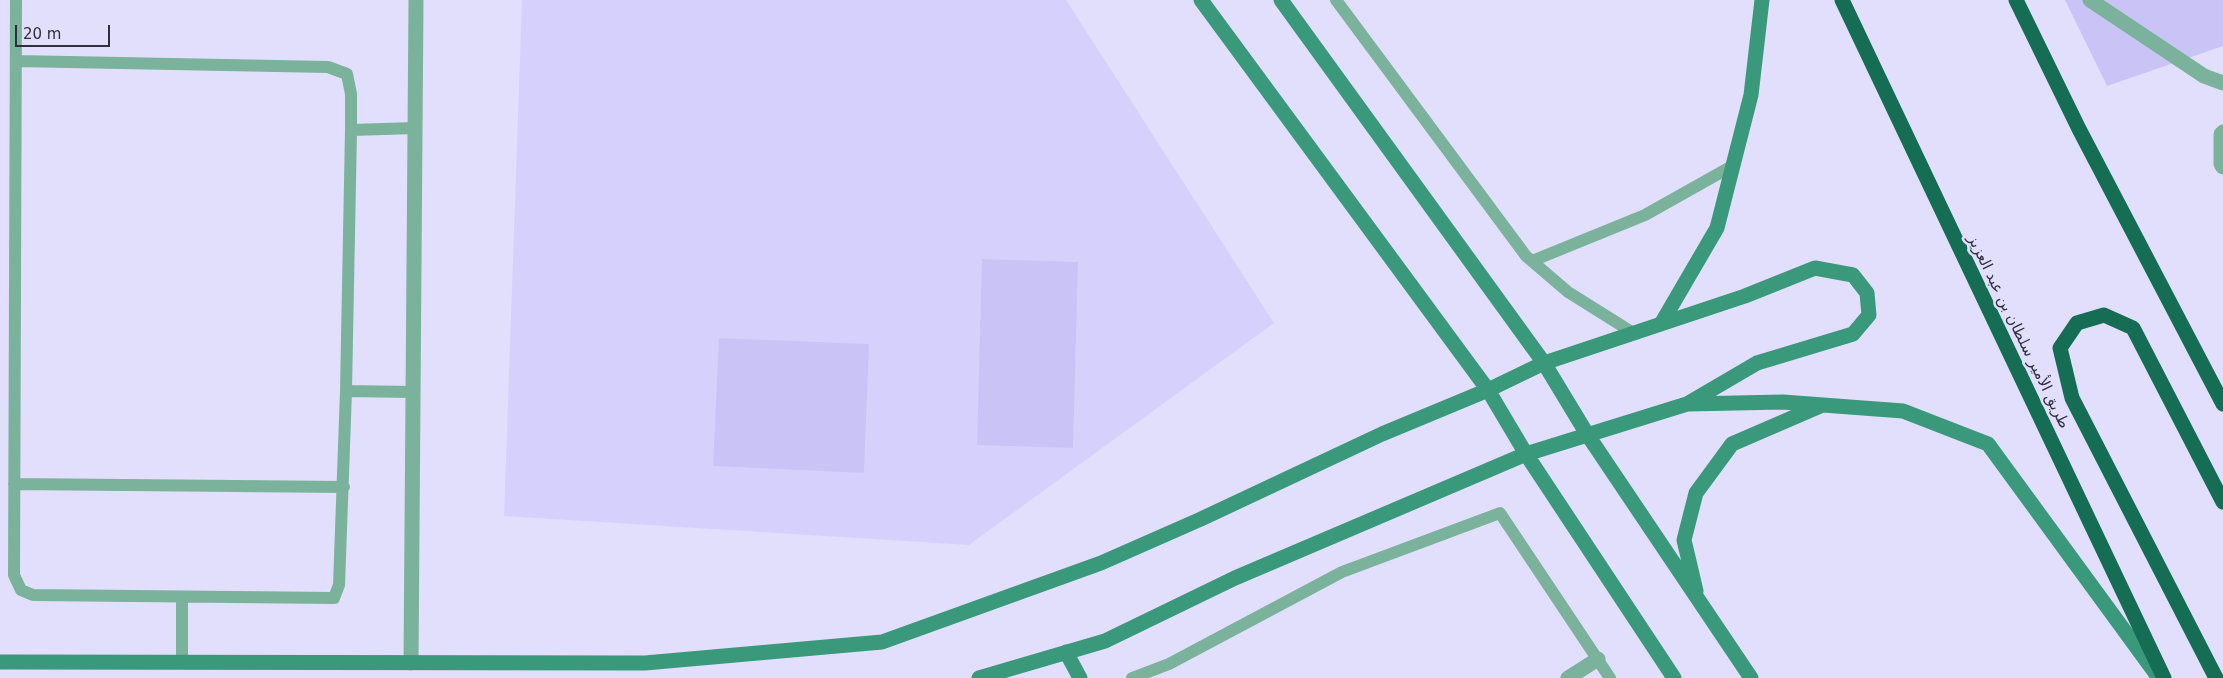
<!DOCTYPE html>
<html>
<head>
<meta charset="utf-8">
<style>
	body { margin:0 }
	#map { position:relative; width:2223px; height:678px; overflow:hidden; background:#e2dffc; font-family:"DejaVu Sans",sans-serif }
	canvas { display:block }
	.scale { position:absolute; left:15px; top:25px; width:95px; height:22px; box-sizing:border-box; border:2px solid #2f2e3c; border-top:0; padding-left:6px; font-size:15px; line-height:18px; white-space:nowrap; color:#2f2e3c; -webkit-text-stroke:4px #e2dffc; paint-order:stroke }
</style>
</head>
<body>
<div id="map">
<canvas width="2223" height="678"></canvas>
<div class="scale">20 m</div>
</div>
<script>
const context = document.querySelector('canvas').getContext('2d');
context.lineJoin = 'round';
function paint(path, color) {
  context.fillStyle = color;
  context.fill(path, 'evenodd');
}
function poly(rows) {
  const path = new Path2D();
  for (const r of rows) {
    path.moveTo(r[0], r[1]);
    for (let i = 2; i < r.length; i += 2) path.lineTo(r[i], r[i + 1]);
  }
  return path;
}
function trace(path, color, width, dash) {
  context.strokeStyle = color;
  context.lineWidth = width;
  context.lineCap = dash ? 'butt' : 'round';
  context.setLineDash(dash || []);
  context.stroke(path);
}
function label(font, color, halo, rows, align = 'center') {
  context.font = font + ' "DejaVu Sans","Noto Sans Arabic",sans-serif';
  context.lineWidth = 5;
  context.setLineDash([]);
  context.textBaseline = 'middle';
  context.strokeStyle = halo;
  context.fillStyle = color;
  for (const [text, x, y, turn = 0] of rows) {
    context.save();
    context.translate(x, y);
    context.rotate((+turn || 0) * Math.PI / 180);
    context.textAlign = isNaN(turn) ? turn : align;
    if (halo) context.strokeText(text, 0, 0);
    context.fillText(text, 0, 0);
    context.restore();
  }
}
paint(poly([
	[522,0,1066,0,1274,323,969,545,504,516]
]), '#d6d1fc');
paint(poly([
	[2065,0,2223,0,2223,46,2107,86],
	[982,259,1078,262,1073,448,977,445],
	[719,338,869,344,864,473,713,466]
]), '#cac4f6');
trace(poly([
	[16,0,14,575,21,590,33,595,334,598,339,585,346,391,413,392],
	[1336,0,1526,256,1568,292,1635,334],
	[16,61,328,67,347,74,351,94,351,130,346,391],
	[351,130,415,128],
	[1532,261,1645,215,1734,165],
	[14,484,344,487],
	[182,597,182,662],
	[1132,678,1169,664,1342,572,1500,513,1610,678]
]), '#7ab29c', 12);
trace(poly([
	[2090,0,2204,76,2223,83],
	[2223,132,2221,134,2221,164,2223,167],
	[411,663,416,0],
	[1568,678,1598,659]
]), '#7ab29c', 15);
trace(poly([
	[1201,0,1488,390,1526,454,1674,678],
	[1281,0,1544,363,1587,434,1751,678],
	[1661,324,1717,228,1751,95,1762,0],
	[1688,404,1783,402,1903,411,1988,444,2159,678],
	[1696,591,1684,540,1696,493,1732,444,1820,406],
	[1066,652,1080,678],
	[0,662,645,663,882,642,1101,563,1201,519,1382,434,1488,390,1544,363,1745,296,1815,268,1853,275,1867,293,1869,315,1853,334,1757,363,1687,404,1526,454,1235,578,1105,641,979,678]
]), '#39997a', 15);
trace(poly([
	[1842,0,2164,678],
	[2016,0,2079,129,2223,404],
	[2216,678,2072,398,2060,348,2077,323,2104,315,2133,328,2223,502]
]), '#156d53', 15);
label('15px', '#2f2e3c', '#e2dffc', [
	["طريق الأمير سلطان بن عبد العزيز",2018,332,64]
]);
</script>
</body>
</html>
